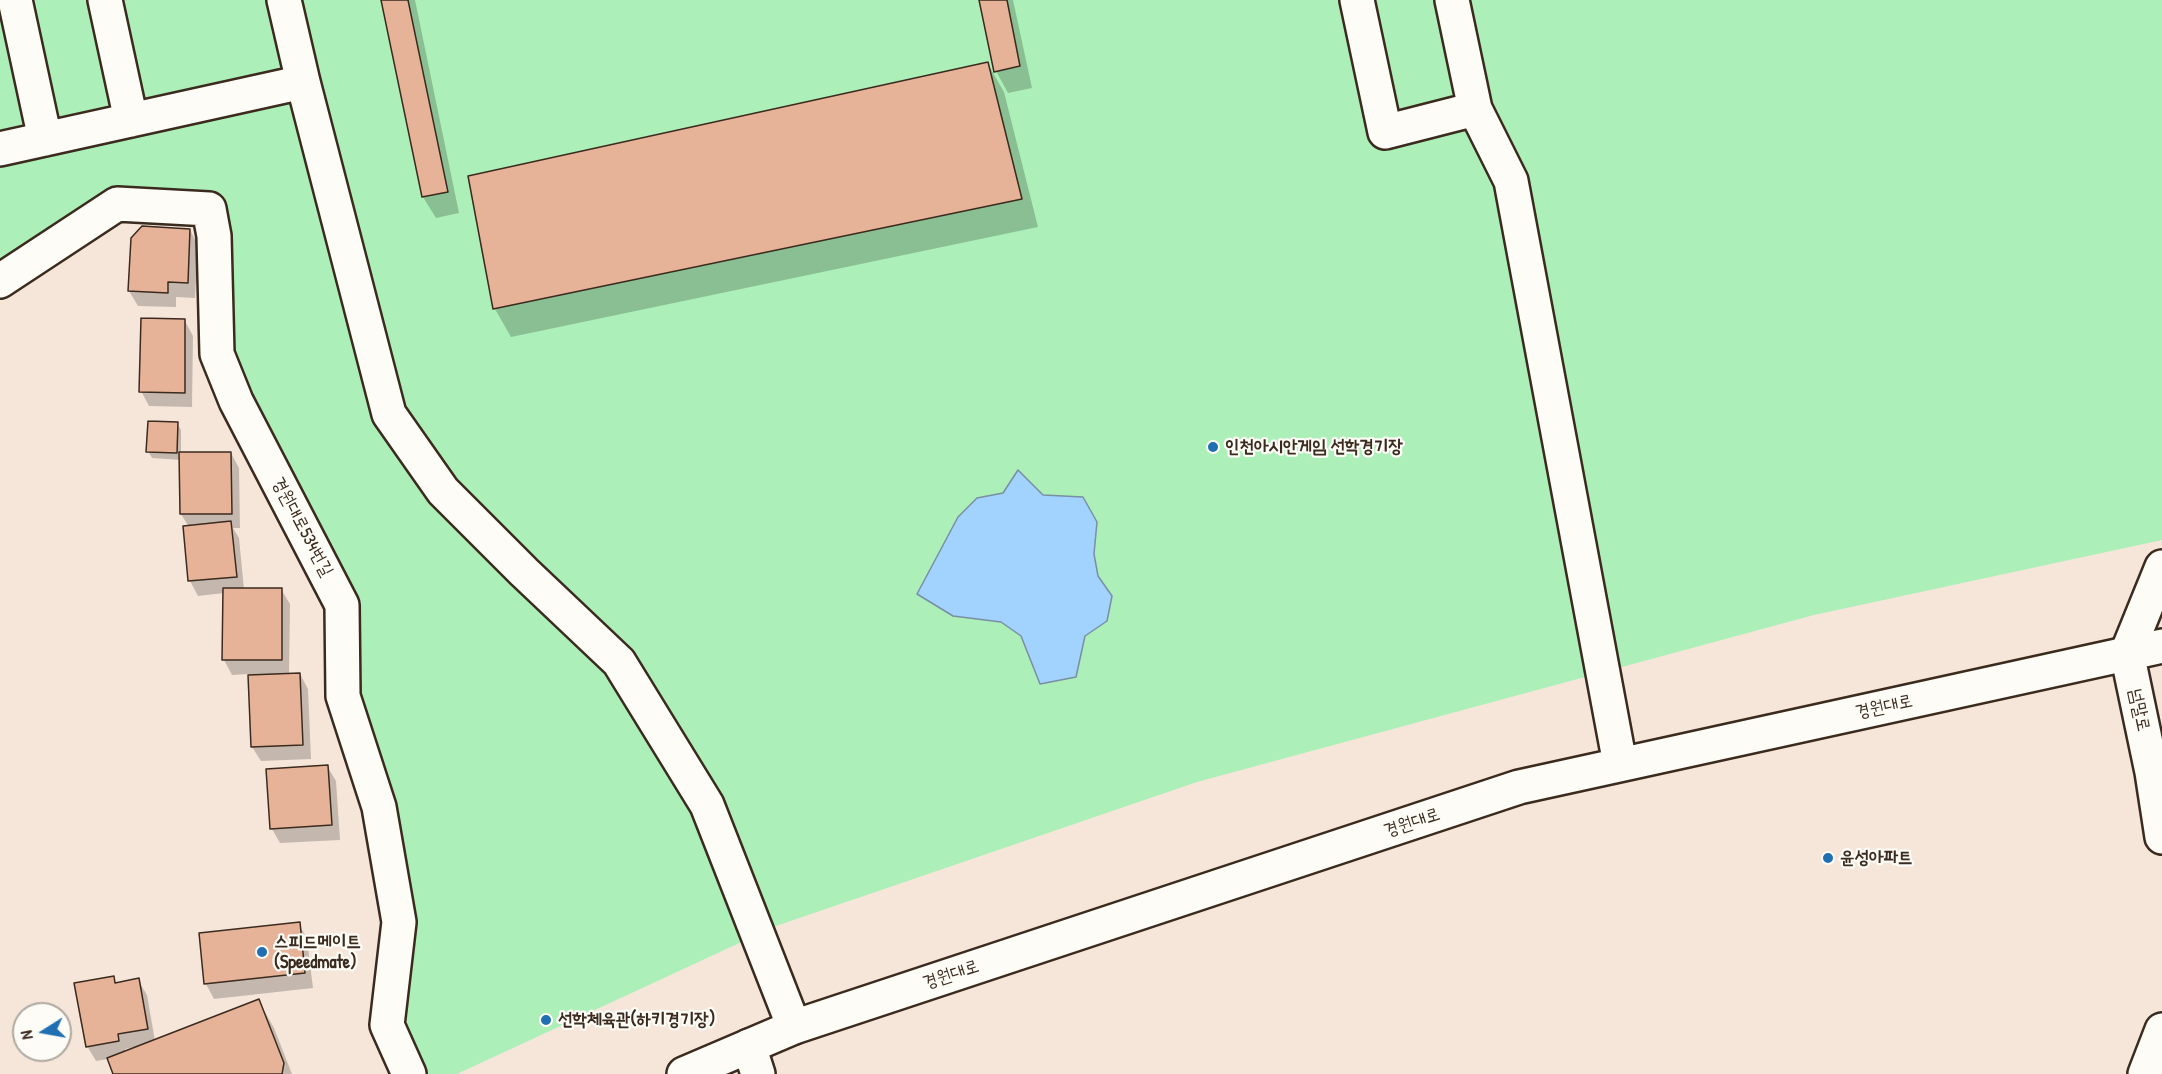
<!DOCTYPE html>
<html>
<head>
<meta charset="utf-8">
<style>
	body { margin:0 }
	#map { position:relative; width:2162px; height:1074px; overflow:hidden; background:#f6e6da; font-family:"Patrick Hand",sans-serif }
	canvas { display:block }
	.north { position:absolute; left:12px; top:1002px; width:60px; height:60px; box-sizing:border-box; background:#fdfcf7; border:2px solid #afa8a0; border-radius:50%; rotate:259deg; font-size:16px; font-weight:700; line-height:24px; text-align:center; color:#3b2a1e }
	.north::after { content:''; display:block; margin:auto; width:21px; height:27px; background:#1f6fb2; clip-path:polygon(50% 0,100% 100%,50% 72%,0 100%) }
</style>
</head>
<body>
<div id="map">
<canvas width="2162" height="1074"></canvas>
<div class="north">N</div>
</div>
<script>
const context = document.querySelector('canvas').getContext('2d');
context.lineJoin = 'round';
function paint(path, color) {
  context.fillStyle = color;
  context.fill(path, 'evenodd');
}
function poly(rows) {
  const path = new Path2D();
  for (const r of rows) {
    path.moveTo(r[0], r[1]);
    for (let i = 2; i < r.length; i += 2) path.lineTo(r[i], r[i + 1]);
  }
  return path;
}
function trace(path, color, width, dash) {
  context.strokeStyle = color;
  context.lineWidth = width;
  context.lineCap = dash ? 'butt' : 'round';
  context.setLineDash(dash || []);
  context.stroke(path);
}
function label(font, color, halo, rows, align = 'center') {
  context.font = font + ' "Patrick Hand","Poor Story",sans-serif';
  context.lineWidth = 4.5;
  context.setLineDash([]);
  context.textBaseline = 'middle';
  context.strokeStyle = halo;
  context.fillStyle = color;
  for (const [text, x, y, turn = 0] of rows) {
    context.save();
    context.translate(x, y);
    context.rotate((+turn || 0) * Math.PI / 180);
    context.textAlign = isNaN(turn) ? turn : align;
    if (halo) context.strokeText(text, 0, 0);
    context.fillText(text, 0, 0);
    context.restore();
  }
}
paint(poly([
	[0,0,2162,0,2162,540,1814,615,1197,782,776,926,457,1074,409,1074,387,1025,399,922,342,605,217,354,208,209,117,204,0,281]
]), '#adefb9');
const water = poly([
	[1018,470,1043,495,1083,497,1097,522,1094,554,1098,576,1112,596,1107,621,1085,636,1076,677,1040,684,1021,636,1001,622,953,616,917,594,958,517,977,498,1003,493,1018,470]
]);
paint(water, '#a2d2fe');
trace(water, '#798fa4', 1.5);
paint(poly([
	[382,0,415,0,459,213,436,218,423,197],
	[981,0,1013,0,1032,88,1008,93,996,71],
	[988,64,1004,92,1038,227,511,337,495,309,469,177],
	[190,230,198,245,195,298,176,297,176,307,138,306,129,291],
	[185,321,193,336,192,407,149,406,141,391],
	[177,423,181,430,181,454,231,453,239,468,240,528,233,528,239,538,244,589,281,589,290,604,289,675,300,674,308,689,311,759,261,761,252,747,249,674,232,675,224,660,224,593,198,596,190,581,189,527,181,514,181,460,152,458,148,451],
	[327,766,336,781,340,840,280,843,272,829],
	[299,924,307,939,313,988,214,999,206,984,200,934],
	[114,978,117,984,138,980,147,995,155,1041,258,1000,274,1028,292,1074,114,1074,108,1059,96,1061,87,1046],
	[134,1047,135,1049,126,1052,125,1049]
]), '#0003');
const building = poly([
	[381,0,408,0,448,192,422,197,381,0],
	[979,0,1007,0,1020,66,994,72,979,0],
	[988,62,1022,199,493,309,468,176,988,62],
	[142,226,190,229,188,283,168,282,168,293,128,291,131,238,142,226],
	[141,318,185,319,185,393,139,392,141,318],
	[148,421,178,422,177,453,146,452,148,421],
	[179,452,231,452,232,514,180,514,179,452],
	[231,521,237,577,188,581,183,526,231,521],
	[223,588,282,588,282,660,222,660,223,588],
	[300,673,303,745,251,747,248,675,300,673],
	[328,765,332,825,270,829,266,769,328,765],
	[300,922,305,973,204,984,199,933,300,922],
	[114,976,115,983,139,978,148,1029,118,1034,119,1041,86,1047,74,983,114,976],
	[259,999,284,1063,282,1074,113,1074,107,1058,259,999]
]);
paint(building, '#e6b398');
trace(building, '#3b2a1e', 1.5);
const minor = poly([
	[15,0,45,139],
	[105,0,131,120],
	[284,0,303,82,389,414,443,491,524,572,619,662,707,805,794,1027],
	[1357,0,1385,132,1475,109],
	[1452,0,1475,109,1511,181,1620,764],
	[0,149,303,82],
	[0,281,117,204,209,209,214,236,217,354,236,401,342,605,343,696,379,807,399,922,387,1025,409,1074],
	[2162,567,2127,653,2152,772,2162,837],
	[749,1046,758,1074],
	[2145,1074,2162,1030]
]);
const major = poly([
	[684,1074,794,1027,1519,787,2162,646]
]);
trace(minor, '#3b2a1e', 38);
trace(major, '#3b2a1e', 38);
trace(minor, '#fdfcf7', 33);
trace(major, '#fdfcf7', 33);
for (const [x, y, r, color] of [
	[1213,447,6,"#1f6fb2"],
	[1828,858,6,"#1f6fb2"],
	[262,952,6,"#1f6fb2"],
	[546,1020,6,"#1f6fb2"]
]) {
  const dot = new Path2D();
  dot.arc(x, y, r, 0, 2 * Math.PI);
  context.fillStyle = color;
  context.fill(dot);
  trace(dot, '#fdfcf7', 2);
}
label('bold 18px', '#3b2a1e', '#fdfcf7', [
	["인천아시안게임 선학경기장",1225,447],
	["윤성아파트",1840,858],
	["스피드메이트",274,942],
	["(Speedmate)",274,963],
	["선학체육관(하키경기장)",558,1020]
], 'left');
label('18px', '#3b2a1e', '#fdfcf7', [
	["경원대로534번길",302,527,62],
	["경원대로",1884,707,-12],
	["넘말로",2139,710,78],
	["경원대로",1412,823,-18],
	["경원대로",951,975,-18]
]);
</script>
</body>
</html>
